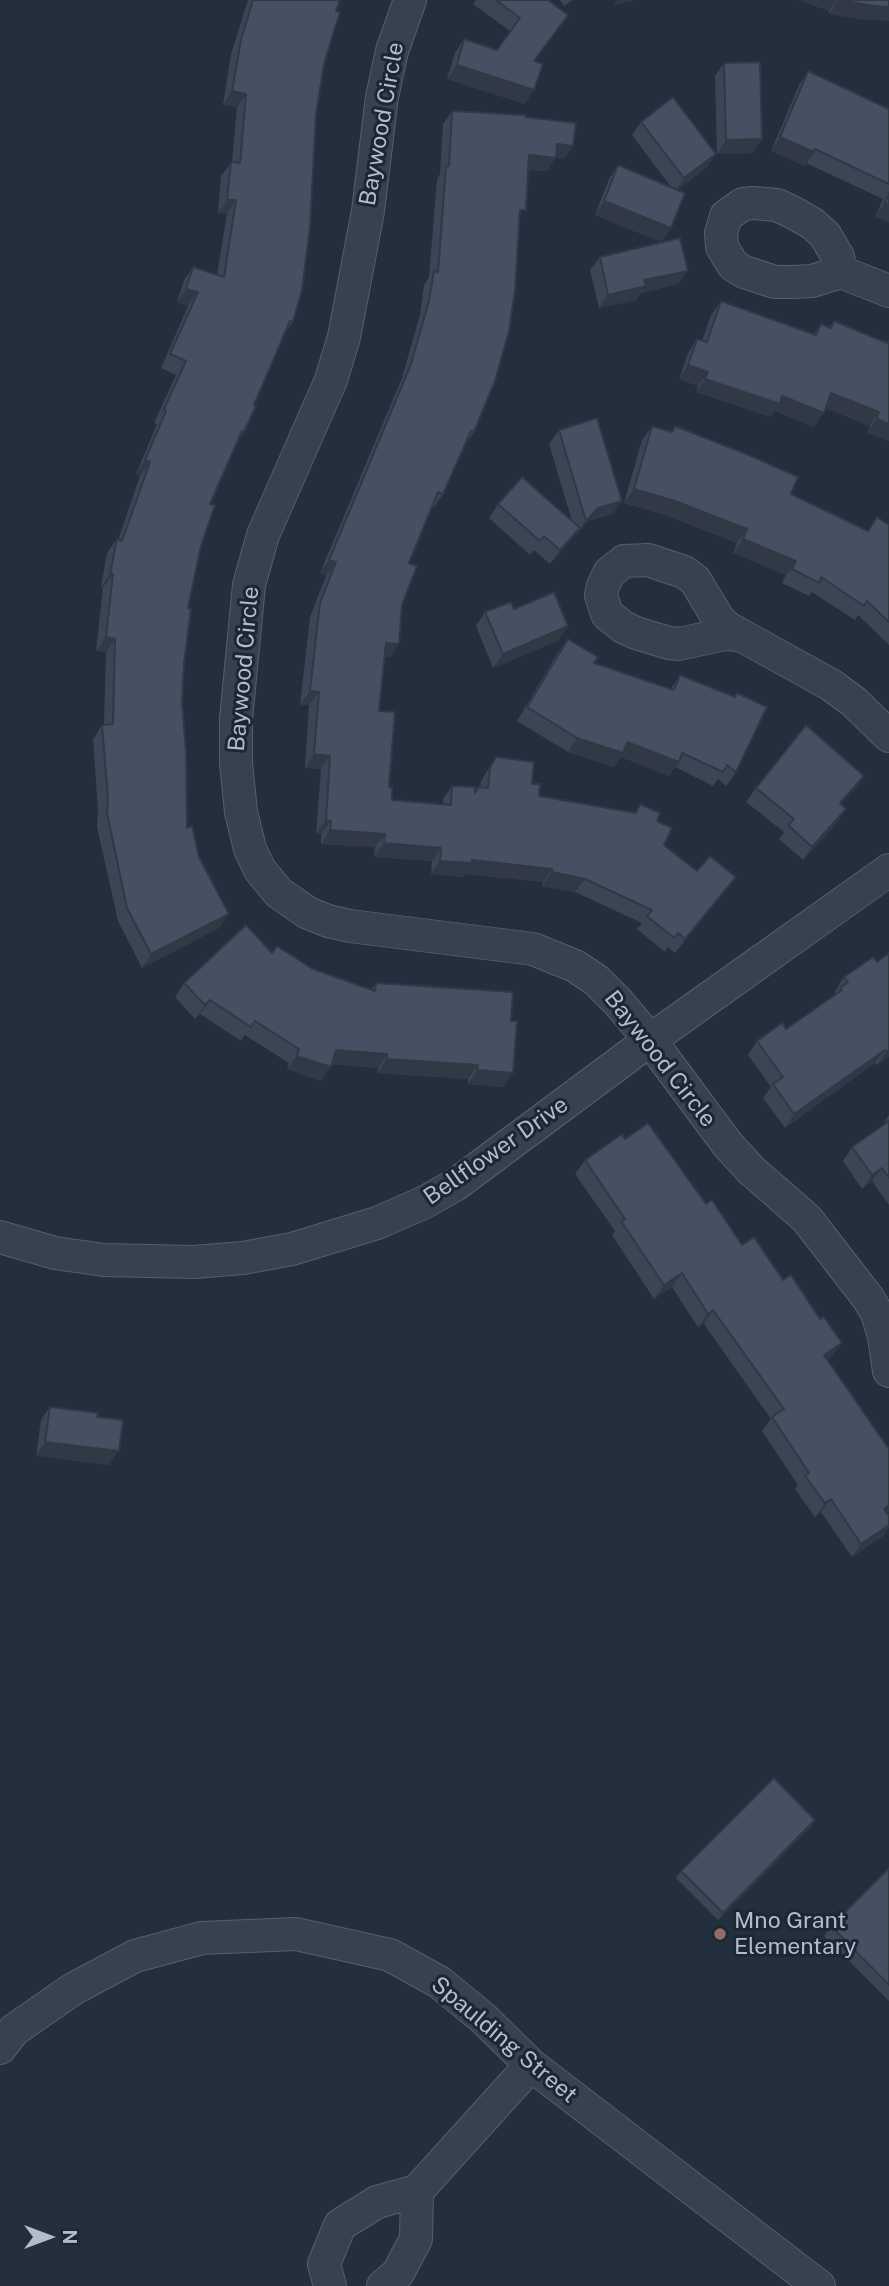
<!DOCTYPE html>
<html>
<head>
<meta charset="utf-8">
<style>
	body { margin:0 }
	#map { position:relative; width:889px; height:2286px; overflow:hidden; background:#242f3e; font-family:"Public Sans",sans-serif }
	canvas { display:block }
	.north { position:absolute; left:14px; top:2202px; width:70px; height:70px; -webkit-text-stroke:5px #1d2633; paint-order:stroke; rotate:90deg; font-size:19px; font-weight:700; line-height:28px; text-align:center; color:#b4bcc9 }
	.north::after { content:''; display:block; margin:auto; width:24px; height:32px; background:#b4bcc9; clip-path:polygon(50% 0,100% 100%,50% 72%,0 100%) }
</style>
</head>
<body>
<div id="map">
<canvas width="889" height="2286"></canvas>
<div class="north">N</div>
</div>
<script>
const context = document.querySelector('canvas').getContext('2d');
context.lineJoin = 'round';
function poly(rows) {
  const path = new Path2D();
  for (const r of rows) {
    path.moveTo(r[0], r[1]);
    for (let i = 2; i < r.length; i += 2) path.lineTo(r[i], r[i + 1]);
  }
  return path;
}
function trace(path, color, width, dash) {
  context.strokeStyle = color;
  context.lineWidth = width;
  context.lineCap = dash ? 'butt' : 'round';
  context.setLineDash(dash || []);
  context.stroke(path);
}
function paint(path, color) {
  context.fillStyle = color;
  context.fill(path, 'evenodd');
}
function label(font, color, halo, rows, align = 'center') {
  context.font = font + ' "Public Sans",sans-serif';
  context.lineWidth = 6;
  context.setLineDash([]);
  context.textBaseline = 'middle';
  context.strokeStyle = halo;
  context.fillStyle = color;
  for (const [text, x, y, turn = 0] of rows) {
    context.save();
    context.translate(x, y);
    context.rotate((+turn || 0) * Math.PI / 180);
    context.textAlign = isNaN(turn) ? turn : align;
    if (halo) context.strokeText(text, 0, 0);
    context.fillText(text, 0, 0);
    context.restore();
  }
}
const minor = poly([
	[410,0,392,51,382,97,368,211,344,337,331,380,263,535,249,585,236,719,236,763,241,812,250,849,260,870,279,893,308,913,328,921,350,926,533,949,575,966,596,980,618,1002,650,1040,728,1145,751,1170,807,1219,868,1298,877,1313,884,1336,889,1371],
	[841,272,838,257,825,235,813,224,794,213,777,205,753,203,743,204,726,216,721,233,722,247,733,265,744,272,775,282,792,282,812,281,841,272,889,291],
	[738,635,725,634,679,644,669,643,636,633,623,627,607,614,601,595,603,586,609,573,624,561,648,560,684,572,695,580,719,620,728,628,831,685,854,702,889,736],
	[0,1237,55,1253,104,1260,194,1262,243,1258,292,1249,377,1223,423,1203,455,1185,650,1040,889,870],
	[0,2048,14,2030,73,1989,135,1956,202,1938,296,1934,390,1955,439,1982,483,2018,531,2065,819,2286],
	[417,2191,531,2065],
	[330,2286,324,2264,340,2225,377,2202,417,2191],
	[383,2286,398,2273,416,2239,417,2191]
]);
trace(minor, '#565f6c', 34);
trace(minor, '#38414e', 32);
paint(poly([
	[248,0,340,0,336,11,324,64,316,115,293,322,285,333,254,405,244,432,238,440,210,504,188,608,184,664,182,703,187,828,199,857,219,928,142,968,118,921,97,827,98,811,93,739,102,725,104,725,106,652,96,651,103,588,101,587,107,553,117,539,118,540,140,476,136,474,157,424,154,423,176,375,161,368,188,306,177,302,184,280,193,267,217,275,227,214,218,213,221,176,232,162,237,107,223,105,231,54],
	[476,0,548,0,525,104,447,79,455,53,464,39,497,50,510,31,473,4],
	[560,0,573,0,564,6],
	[799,0,889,0,866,20,829,14,829,11],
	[724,63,753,153,717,154,715,76],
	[808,71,889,109,889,222,875,217,883,199,806,163,805,166,771,151,799,85],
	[452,111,526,117,573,146,564,159,555,158,547,171,528,170,520,218,474,432,465,445,443,494,434,507,432,507,409,563,402,605,399,644,390,657,385,657,379,711,392,800,443,804,443,799,452,786,475,792,480,788,481,781,496,757,532,784,539,796,634,813,640,804,657,821,664,845,697,871,726,890,675,953,668,947,665,952,637,929,642,923,575,892,542,886,543,882,465,874,463,877,431,874,432,861,374,857,375,847,321,844,321,834,316,834,321,769,305,768,309,705,300,705,310,617,326,576,320,573,402,378,420,315,424,285,429,277,437,179,440,174,443,124],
	[641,122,706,168,677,190,671,228,661,242,595,215,609,179,618,165,671,187,632,135],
	[600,257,688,271,678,284,641,293,636,300,599,308,590,270],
	[721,301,814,334,821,324,829,327,834,321,886,343,888,340,889,441,867,433,870,426,825,408,814,427,775,411,770,417,696,392,698,386,679,379,688,353,697,339,702,341,711,315],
	[652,426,671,432,675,426,791,494,867,531,877,517,889,525,889,645,858,615,855,620,812,592,809,596,782,583,786,575,733,553,737,543,665,515,624,503,642,440],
	[559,430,622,501,612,514,588,521,576,535,576,534,550,564,534,550,530,555,489,518,498,504,572,521,549,444],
	[514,609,559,640,493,668,476,626,485,612],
	[568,639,594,663,671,689,680,675,734,696,737,693,736,772,726,786,718,779,713,786,675,767,669,776,621,757,614,767,568,752,517,721,558,652],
	[864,776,854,790,841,804,837,823,803,860,779,839,784,832,746,802,756,788],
	[272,953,313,969,371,990,376,983,503,1087,468,1084,468,1079,377,1073,378,1068,332,1064,321,1081,287,1069,289,1063,245,1035,241,1041,200,1014,195,1019,175,997,184,983],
	[889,953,889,1056,877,1065,875,1063,785,1128,763,1098,771,1087,748,1055,757,1041,786,1029,836,993,835,991,844,977,877,962],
	[889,1115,889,1205,872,1181,862,1189,843,1161,852,1147,886,1123,885,1121],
	[625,1139,706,1204,742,1245,832,1356,827,1360,889,1516,889,1527,883,1536,852,1557,821,1512,815,1517,795,1489,798,1485,762,1431,771,1419,704,1324,698,1327,672,1287,654,1299,612,1235,615,1231,575,1174,585,1160],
	[50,1407,97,1417,109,1465,36,1456,41,1420],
	[811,1827,718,1920,676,1878,681,1871],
	[889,1868,889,2001,824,1936,831,1926]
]), '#3b4654');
paint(poly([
	[617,0,637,0,613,5],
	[799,0,837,0,829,11],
	[838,0,889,7,889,21,866,20,829,14],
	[457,65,534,90,525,104,447,79],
	[232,91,246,94,237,107,223,105],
	[780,137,814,152,805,166,771,151],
	[762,139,753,153,717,154,726,140],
	[557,144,573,146,564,159,555,158,547,171,520,169,529,155],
	[716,154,706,168,675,192,684,178],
	[227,200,236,200,227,214,218,213],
	[604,201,671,228,661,242,595,215],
	[885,203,889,205,889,222,875,217],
	[688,271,678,284,641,293,636,300,599,308,608,295,644,280],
	[186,289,198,292,188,306,177,302],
	[688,365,708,372,698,386,679,379],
	[705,379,782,396,824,413,814,427,775,411,770,417,696,392],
	[831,393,879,412,870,426,822,407],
	[877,419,889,424,889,441,867,433],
	[145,460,150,462,140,476,136,474],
	[634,489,675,501,747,529,737,543,665,515,624,503],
	[622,501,612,514,588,521,576,535,586,521,598,508],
	[580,528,570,541,550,564,560,550],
	[743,539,796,561,786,575,733,553],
	[329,560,336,562,326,576,320,573],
	[110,574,113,574,103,588,101,587],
	[568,626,559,640,493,668,503,654],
	[106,637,115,639,106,652,96,651],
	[386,643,399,644,390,657,377,656],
	[310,691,319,692,309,705,300,705],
	[577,738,627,742,679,762,669,776,621,757,614,767,568,752],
	[314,754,330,756,321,769,305,768],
	[864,776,854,790,830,816,840,803],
	[846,809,837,823,803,860,812,847],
	[326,820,331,821,321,834,316,834],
	[330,830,385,834,375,847,321,844],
	[384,843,441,848,432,861,374,857],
	[472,860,552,869,543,882,465,874,463,877,431,874,440,861],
	[552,872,585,879,575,892,542,886],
	[736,877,726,890,675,953,685,939],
	[229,914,219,928,142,968,151,954],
	[210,1000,200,1014,195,1019,205,1005],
	[336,1050,387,1054,378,1068,327,1064],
	[885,1050,875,1063,785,1128,794,1114],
	[889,1050,889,1056,877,1065,886,1052],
	[297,1056,331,1067,321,1081,287,1069],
	[387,1059,478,1065,468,1079,377,1073],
	[477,1070,513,1073,503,1087,468,1084],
	[882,1168,872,1181,862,1189,872,1175],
	[682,1273,672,1287,654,1299,664,1285],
	[713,1310,704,1324,698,1327,708,1314],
	[842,1343,832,1356,814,1369,824,1355],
	[45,1442,119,1451,109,1465,36,1456],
	[831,1499,821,1512,815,1517,825,1503],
	[889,1505,889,1512,874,1522,884,1509],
	[889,1525,889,1527,883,1536,852,1557,861,1544],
	[815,1820,811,1827,718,1920,723,1913]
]), '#303945');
const building = poly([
	[253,0,340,0,336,11,340,12,324,64,316,115,310,227,302,290,293,322,290,321,254,405,256,406,244,432,242,431,210,504,215,505,201,546,188,608,191,609,184,664,182,703,186,750,187,828,192,826,199,857,229,914,151,954,127,908,107,813,108,797,102,725,113,724,115,639,106,637,113,574,110,574,117,539,122,541,150,462,145,460,166,411,164,409,186,361,170,354,198,292,186,289,193,267,224,277,236,200,227,200,231,162,240,163,246,94,232,91,241,40,253,0],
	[496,0,548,0,568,15,534,61,543,64,534,90,457,65,464,39,497,50,520,18,496,0],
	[838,0,889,0,889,7,875,6,838,0],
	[760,62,762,139,726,140,724,63,760,62],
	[808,71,889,109,889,184,815,149,814,152,780,137,808,71],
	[673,97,716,154,684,178,641,122,673,97],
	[452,111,526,115,526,117,576,123,573,146,557,144,556,158,529,155,526,210,520,210,515,291,509,331,495,381,474,432,471,431,443,494,438,492,409,563,417,566,402,605,399,644,386,643,379,711,395,712,389,787,392,787,392,800,451,805,452,786,475,787,475,793,478,787,488,788,490,768,496,757,534,762,532,784,540,784,539,796,636,813,640,804,660,813,657,821,672,828,664,845,697,871,710,856,736,877,685,939,678,933,674,938,647,916,652,910,585,879,552,872,552,869,472,860,472,863,440,861,441,848,384,843,385,834,330,830,331,821,326,820,330,756,314,754,319,692,310,691,320,603,336,562,329,560,411,364,429,301,434,271,438,272,446,166,449,166,452,111],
	[618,165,685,193,671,228,604,201,618,165],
	[889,193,889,205,885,203,889,193],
	[680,238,688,271,644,280,646,286,608,295,600,257,680,238],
	[721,301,816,335,821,324,831,328,834,321,887,343,889,341,889,424,877,419,879,412,831,393,824,413,782,396,780,404,705,379,708,372,688,365,697,339,707,342,721,301],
	[597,418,622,501,598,508,586,521,559,430,597,418],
	[652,426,672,432,675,426,751,456,798,477,791,494,868,531,877,517,889,525,889,622,867,601,864,606,821,577,819,583,792,569,796,561,743,539,747,529,675,501,634,489,652,426],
	[522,477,580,528,560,550,544,536,540,541,498,504,522,477],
	[554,592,568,626,503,654,485,612,511,602,514,609,554,592],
	[568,639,598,657,594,663,674,690,680,675,735,697,737,693,767,707,736,772,727,765,723,772,682,753,679,762,627,742,623,753,577,738,527,707,568,639],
	[806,725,864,776,840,803,846,809,812,847,788,825,794,819,756,788,806,725],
	[246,925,272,953,277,946,313,969,375,991,376,983,513,992,511,1021,517,1021,513,1073,477,1070,478,1065,387,1059,387,1054,336,1050,331,1067,297,1056,299,1049,255,1021,251,1027,210,1000,205,1005,184,983,246,925],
	[889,953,889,1050,886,1052,885,1050,794,1114,773,1084,783,1077,757,1041,782,1023,786,1029,842,990,840,988,848,982,844,977,873,957,877,962,889,953],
	[889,1121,889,1178,882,1168,872,1175,852,1147,889,1121],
	[648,1123,706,1204,712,1200,742,1245,754,1237,783,1280,791,1275,820,1319,824,1317,842,1343,824,1355,889,1449,889,1505,884,1509,889,1516,889,1525,861,1544,831,1499,825,1503,805,1476,809,1473,772,1417,784,1409,713,1310,708,1314,682,1273,664,1285,621,1221,625,1219,585,1160,622,1134,625,1139,648,1123],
	[50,1407,98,1413,97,1417,123,1420,119,1451,45,1442,50,1407],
	[774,1778,815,1820,723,1913,681,1871,774,1778],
	[889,1868,889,1985,831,1926,889,1868]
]);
paint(building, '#455162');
trace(building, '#303945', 2);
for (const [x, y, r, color] of [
	[720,1934,7,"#8d6e63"]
]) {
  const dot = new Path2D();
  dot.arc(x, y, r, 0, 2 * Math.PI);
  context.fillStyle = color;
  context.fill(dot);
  trace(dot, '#1d2633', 2.5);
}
label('23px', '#b4bcc9', '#1d2633', [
	["Baywood Circle",382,124,-80],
	["Baywood Circle",244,669,-85],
	["Baywood Circle",660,1059,52],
	["Bellflower Drive",496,1151,-35],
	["Spaulding Street",504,2040,40]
]);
label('23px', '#b4bcc9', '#1d2633', [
	["Mno Grant",734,1921],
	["Elementary",734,1947]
], 'left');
</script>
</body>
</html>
